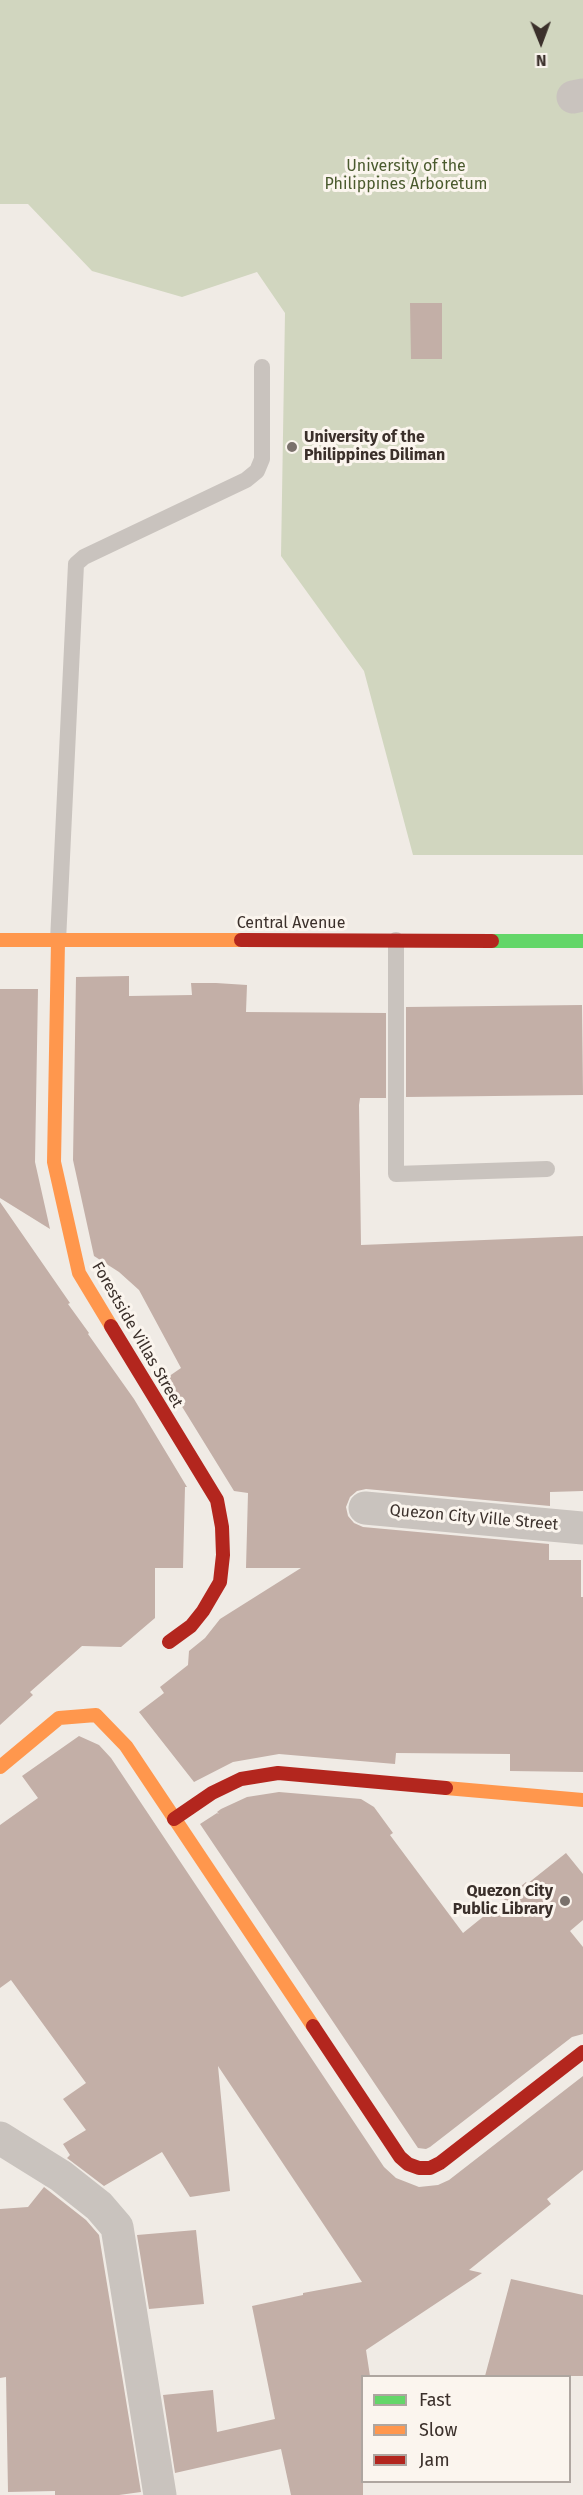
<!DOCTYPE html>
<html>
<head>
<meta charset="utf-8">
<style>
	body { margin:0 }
	#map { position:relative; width:583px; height:2495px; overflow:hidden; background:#f0ebe5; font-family:"Fira Sans",sans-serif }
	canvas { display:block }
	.legend { position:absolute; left:361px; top:2375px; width:210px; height:108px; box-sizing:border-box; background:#fbf5ee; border:2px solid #aea6a0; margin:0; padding:8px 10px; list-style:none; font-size:18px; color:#3b302b }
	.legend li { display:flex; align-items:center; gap:12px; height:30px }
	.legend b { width:30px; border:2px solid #aea6a0 }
	.north { position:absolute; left:511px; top:12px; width:60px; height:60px; -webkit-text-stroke:4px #fbf5ee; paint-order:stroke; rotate:179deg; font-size:16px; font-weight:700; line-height:24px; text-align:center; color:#3b302b }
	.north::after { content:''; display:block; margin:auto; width:21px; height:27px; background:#3b302b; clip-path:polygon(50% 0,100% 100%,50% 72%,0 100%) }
</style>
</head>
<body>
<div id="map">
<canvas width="583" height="2495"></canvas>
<ul class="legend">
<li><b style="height:8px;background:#63d668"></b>Fast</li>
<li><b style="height:8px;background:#ff974d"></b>Slow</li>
<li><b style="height:8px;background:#b3261e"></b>Jam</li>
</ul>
<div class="north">N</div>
</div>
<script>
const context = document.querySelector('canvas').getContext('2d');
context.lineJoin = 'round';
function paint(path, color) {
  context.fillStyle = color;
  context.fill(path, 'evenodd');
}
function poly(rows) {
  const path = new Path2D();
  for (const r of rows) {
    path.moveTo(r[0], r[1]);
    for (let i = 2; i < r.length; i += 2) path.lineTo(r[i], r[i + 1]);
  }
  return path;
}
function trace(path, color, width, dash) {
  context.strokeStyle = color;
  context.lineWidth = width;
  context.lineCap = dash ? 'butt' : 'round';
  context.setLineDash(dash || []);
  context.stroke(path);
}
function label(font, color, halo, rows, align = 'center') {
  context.font = font + ' "Fira Sans",sans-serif';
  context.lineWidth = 6;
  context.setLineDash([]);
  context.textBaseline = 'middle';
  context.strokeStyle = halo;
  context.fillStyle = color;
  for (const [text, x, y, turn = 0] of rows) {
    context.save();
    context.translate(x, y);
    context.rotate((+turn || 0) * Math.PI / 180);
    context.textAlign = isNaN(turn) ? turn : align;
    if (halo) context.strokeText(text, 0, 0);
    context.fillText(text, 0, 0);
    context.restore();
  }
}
paint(poly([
	[0,0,583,0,583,855,413,855,364,671,281,556,285,313,257,272,182,297,92,271,28,204,0,204]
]), '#d1d6bf');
paint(poly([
	[410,303,442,303,442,359,411,359],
	[129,976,129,996,192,995,191,983,216,983,247,985,246,1012,386,1013,386,1098,360,1098,359,1105,361,1245,583,1236,583,1491,550,1492,550,1506,366,1489,357,1491,350,1497,346,1507,348,1516,354,1523,363,1527,549,1544,549,1560,581,1560,581,1597,583,1597,583,1772,510,1771,510,1754,396,1753,395,1764,279,1754,233,1762,194,1782,139,1712,164,1693,160,1687,188,1665,189,1651,205,1638,220,1619,301,1568,246,1568,248,1493,234,1491,165,1379,181,1368,139,1290,119,1272,94,1256,73,1160,76,977],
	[0,989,38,989,35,1162,50,1229,0,1198],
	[582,1005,583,1095,406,1097,406,1007],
	[0,1202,70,1303,68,1304,89,1333,88,1334,134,1399,187,1487,185,1487,183,1568,155,1568,155,1618,121,1647,82,1646,30,1692,33,1695,0,1725],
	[79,1736,99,1745,111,1758,384,2167,396,2178,419,2187,438,2185,449,2180,583,2076,583,2170,547,2199,551,2204,469,2270,482,2273,366,2350,370,2376,363,2376,363,2495,291,2495,281,2449,175,2473,163,2395,213,2390,217,2432,275,2419,252,2306,303,2295,303,2293,362,2282,218,2066,230,2191,190,2197,162,2152,104,2186,67,2158,70,2155,63,2144,86,2130,63,2099,86,2083,11,1980,0,1988,0,1825,38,1798,22,1776],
	[279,1792,361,1799,374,1807,393,1833,390,1835,463,1933,526,1882,527,1884,566,1853,583,1874,583,1920,570,1931,583,1947,583,2034,572,2037,430,2147,426,2149,418,2148,200,1824,217,1813,219,1814,217,1812,221,1809,247,1797],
	[44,2187,86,2220,99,2235,141,2492,119,2495,55,2495,55,2491,8,2492,6,2377,0,2378,0,2209,28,2207],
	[196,2230,204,2304,149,2309,137,2235],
	[511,2279,583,2295,583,2376,485,2376]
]), '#c3afa7');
trace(poly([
	[396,940,396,1174,547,1169],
	[58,941,76,564,84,557,246,480,257,471,262,459,262,367]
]), '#c9c3be', 16);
trace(poly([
	[573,97,583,95],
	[365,1508,583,1528],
	[0,2138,61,2176,99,2206,117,2227,160,2495]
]), '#c9c3be', 33);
trace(poly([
	[492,941,583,941]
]), '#63d668', 14);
trace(poly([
	[0,940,241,940],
	[58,941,54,1162,79,1273,111,1326],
	[0,1767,59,1718,96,1715,126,1746,313,2026],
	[446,1788,583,1800]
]), '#ff974d', 14);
trace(poly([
	[241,940,492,941],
	[111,1326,217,1500,222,1527,223,1555,220,1582,203,1611,191,1626,169,1642],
	[174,1819,212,1793,241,1779,278,1773,446,1788],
	[313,2026,400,2157,408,2164,419,2168,430,2168,440,2163,583,2052]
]), '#b3261e', 14);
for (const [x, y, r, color] of [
	[292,447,6,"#7a716c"],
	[565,1901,6,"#7a716c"]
]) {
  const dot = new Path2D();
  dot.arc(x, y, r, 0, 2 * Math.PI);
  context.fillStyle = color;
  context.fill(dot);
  trace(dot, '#fbf5ee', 2);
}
label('16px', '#4a5a2e', '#fbf5ee', [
	["University of the",406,167],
	["Philippines Arboretum",406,185]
]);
label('bold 16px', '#3b302b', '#fbf5ee', [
	["University of the",304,438],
	["Philippines Diliman",304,456],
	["Quezon City",553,1892,"right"],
	["Public Library",553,1910,"right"]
], 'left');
label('16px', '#3b302b', '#fbf5ee', [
	["Central Avenue",291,924],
	["Forestside Villas Street",137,1335,60],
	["Quezon City Ville Street",474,1518,5]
]);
</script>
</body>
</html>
